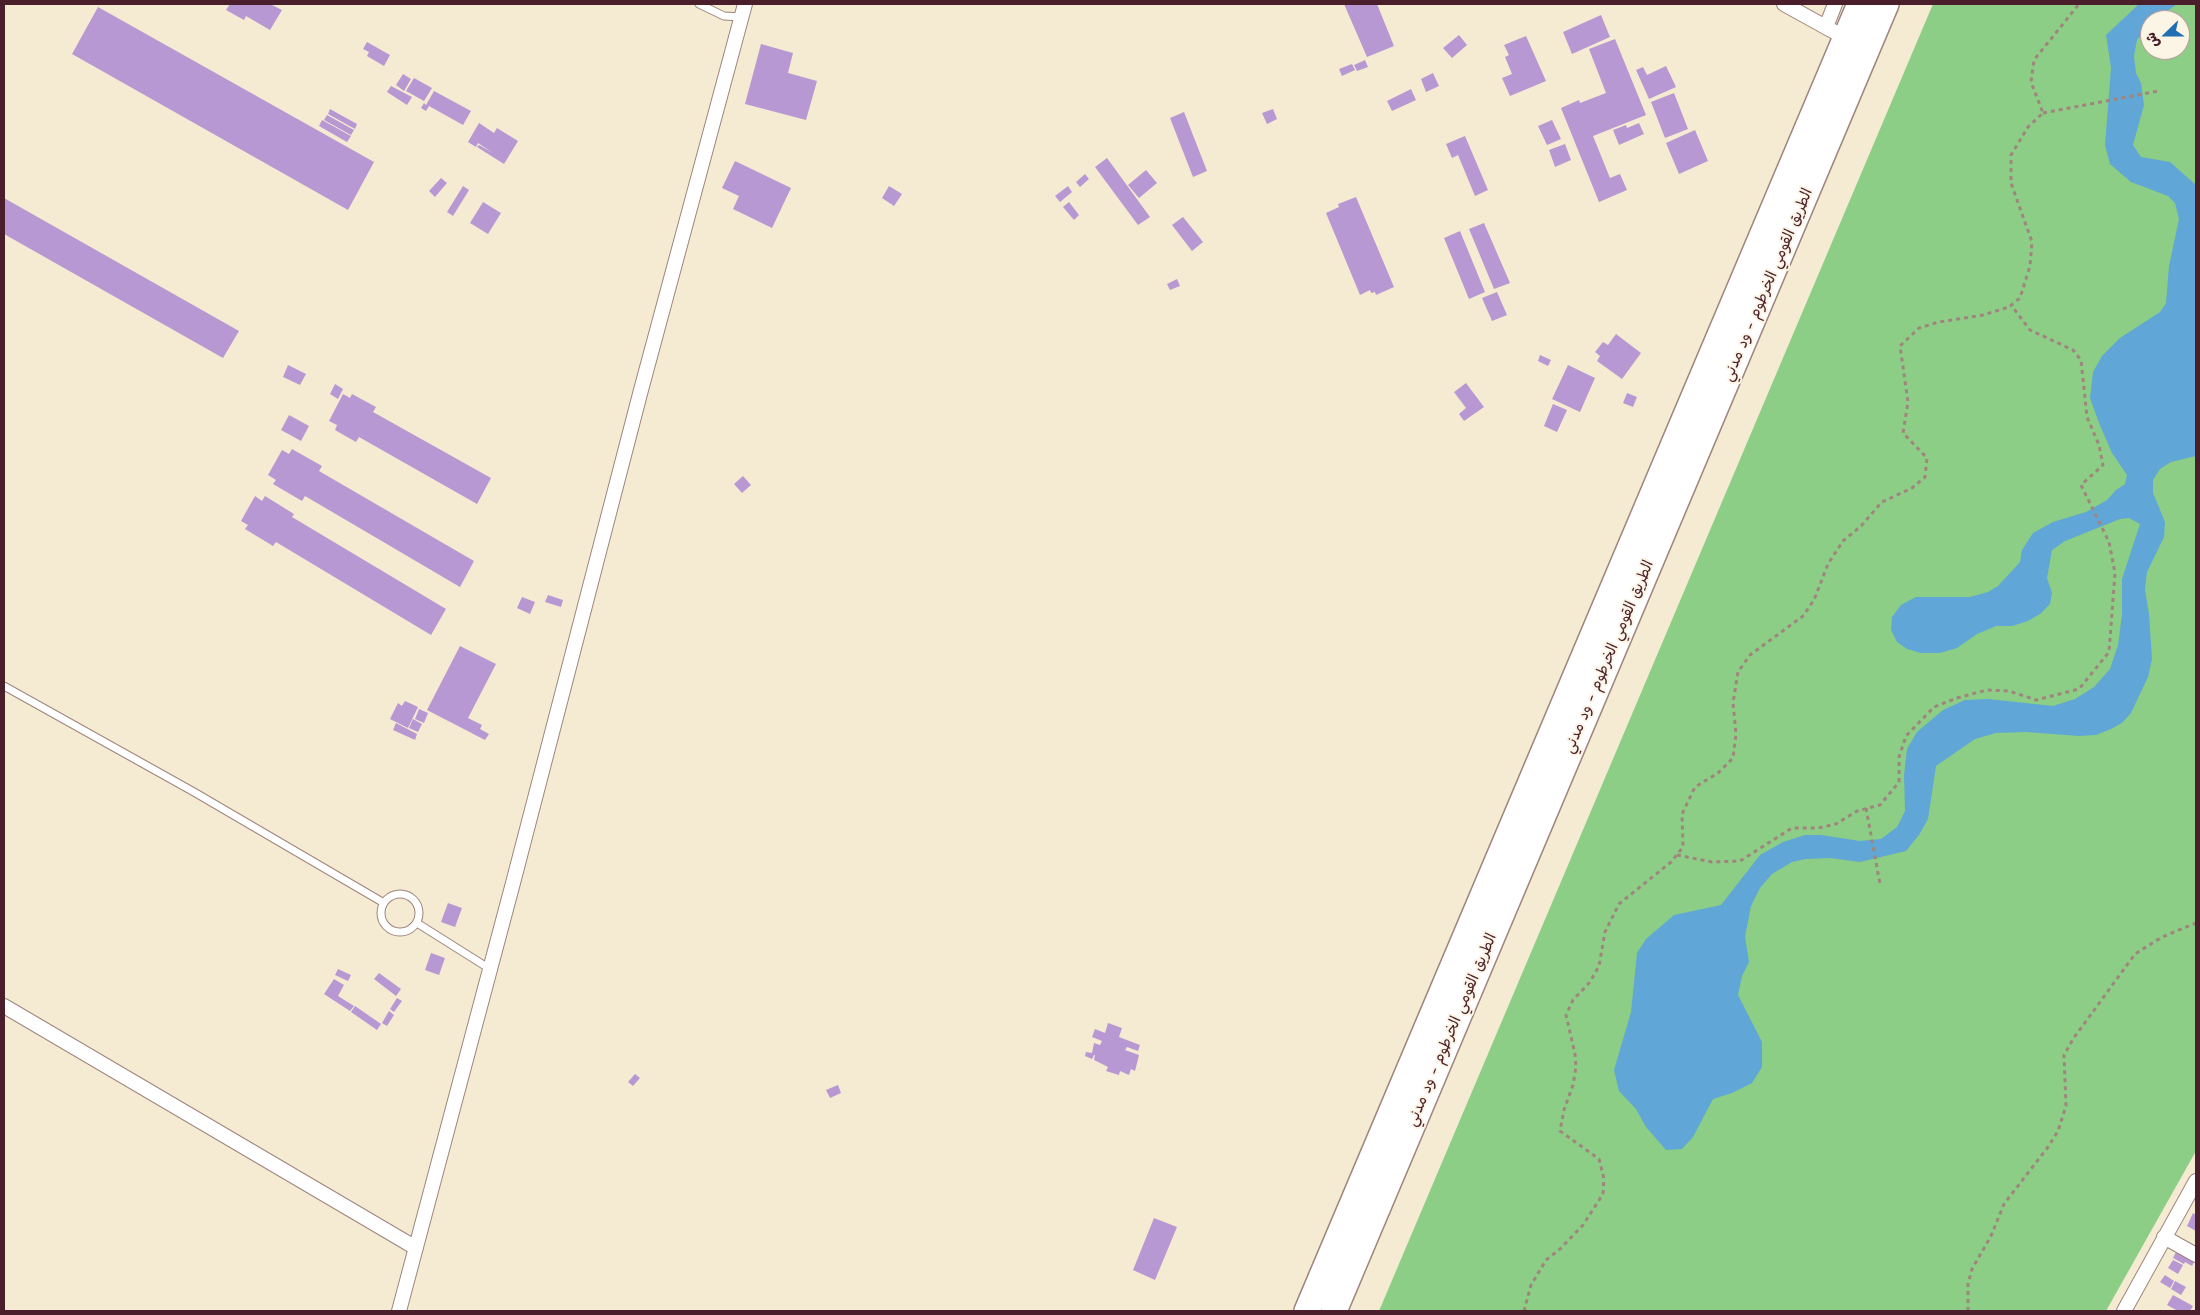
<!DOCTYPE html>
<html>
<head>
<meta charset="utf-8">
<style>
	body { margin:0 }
	#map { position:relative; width:2200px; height:1315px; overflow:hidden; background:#f4ebd2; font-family:"Shantell Sans","Playpen Sans Arabic",sans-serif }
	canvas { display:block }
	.frame { position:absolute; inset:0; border:5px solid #4a1f2b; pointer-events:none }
	.north { position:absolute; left:2140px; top:10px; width:50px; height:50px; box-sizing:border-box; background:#fcf5e5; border:1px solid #b59f9b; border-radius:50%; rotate:248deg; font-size:14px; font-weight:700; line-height:20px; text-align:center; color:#4a1f2b }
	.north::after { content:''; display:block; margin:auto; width:18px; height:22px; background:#1f6fb2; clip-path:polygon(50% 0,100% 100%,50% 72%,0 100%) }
</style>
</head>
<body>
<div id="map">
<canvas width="2200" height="1315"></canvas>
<div class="frame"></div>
<div class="north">ش</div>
</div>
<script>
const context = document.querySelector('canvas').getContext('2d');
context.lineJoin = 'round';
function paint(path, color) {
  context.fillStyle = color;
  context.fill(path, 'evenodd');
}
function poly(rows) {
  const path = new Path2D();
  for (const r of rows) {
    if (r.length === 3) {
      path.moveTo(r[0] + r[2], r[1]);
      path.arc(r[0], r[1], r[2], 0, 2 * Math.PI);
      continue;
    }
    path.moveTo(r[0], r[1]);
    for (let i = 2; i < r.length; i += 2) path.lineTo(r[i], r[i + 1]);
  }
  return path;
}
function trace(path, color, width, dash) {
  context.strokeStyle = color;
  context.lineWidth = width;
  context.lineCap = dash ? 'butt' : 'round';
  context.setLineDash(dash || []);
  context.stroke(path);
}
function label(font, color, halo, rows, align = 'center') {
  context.font = font + ' "Shantell Sans","Playpen Sans Arabic",sans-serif';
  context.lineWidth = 4;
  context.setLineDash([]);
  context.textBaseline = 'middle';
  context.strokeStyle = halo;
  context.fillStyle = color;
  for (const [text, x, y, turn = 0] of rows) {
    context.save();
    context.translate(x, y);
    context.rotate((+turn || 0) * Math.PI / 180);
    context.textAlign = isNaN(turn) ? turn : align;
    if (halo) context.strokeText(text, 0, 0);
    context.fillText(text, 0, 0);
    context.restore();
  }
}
paint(poly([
	[1933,4,2196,4,2196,1151,2106,1311,1379,1311],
	[2150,20,2180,20,2180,50,2150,50]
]), '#8cce86');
paint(poly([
	[2139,4,2177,4,2155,20,2150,20,2150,24,2137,40,2134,56,2136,73,2141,83,2144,105,2133,145,2141,157,2170,162,2196,185,2196,456,2171,462,2160,469,2153,480,2153,493,2165,522,2164,537,2147,572,2145,590,2149,614,2152,659,2148,677,2131,713,2122,723,2111,729,2096,735,2079,736,2026,732,1996,733,1975,739,1936,766,1928,819,1919,835,1906,851,1860,862,1830,858,1806,859,1792,862,1772,874,1760,888,1751,906,1745,937,1749,962,1742,976,1738,995,1762,1042,1762,1067,1752,1083,1732,1093,1713,1099,1693,1137,1682,1149,1666,1150,1646,1127,1636,1109,1619,1091,1614,1070,1631,1012,1637,953,1646,939,1674,915,1721,905,1760,855,1783,842,1805,835,1821,835,1860,841,1881,839,1897,827,1905,811,1904,775,1907,749,1917,732,1943,710,1965,700,1988,699,2053,706,2075,699,2094,687,2110,669,2118,645,2122,615,2122,579,2140,524,2129,518,2120,519,2065,541,2052,550,2047,578,2052,593,2050,604,2040,614,2028,621,2012,626,1996,626,1977,634,1957,648,1940,653,1921,653,1907,649,1897,642,1891,630,1892,617,1901,605,1916,597,1970,597,1988,592,1998,586,2020,562,2022,550,2033,533,2053,522,2086,512,2107,500,2116,490,2125,484,2127,475,2112,453,2099,423,2090,398,2093,372,2102,356,2120,338,2160,312,2166,303,2169,266,2179,219,2175,203,2168,196,2131,182,2110,164,2105,145,2111,68,2106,35]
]), '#60a6d6');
paint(poly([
	[230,4,270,4,282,10,270,30,246,16,244,20,226,10],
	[1344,4,1377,4,1394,46,1367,57],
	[98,7,374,162,348,210,72,54],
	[1601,15,1610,37,1572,54,1563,32],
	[1459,35,1467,45,1452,58,1443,48],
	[1526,36,1546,81,1510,96,1502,78,1512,74,1505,57,1509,55,1504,45],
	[1615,39,1646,115,1593,136,1610,178,1620,174,1627,190,1599,202,1561,108,1579,100,1580,103,1606,93,1589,49],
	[367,42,390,55,384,66,367,56,369,52,363,49],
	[761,44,793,53,788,73,817,81,806,120,745,104],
	[1365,60,1368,67,1357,71,1354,65],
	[1352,64,1355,70,1342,76,1339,69],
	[1666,66,1676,87,1649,99,1636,70,1643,67,1647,75],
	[1433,73,1439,86,1426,92,1421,79],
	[403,74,411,79,404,91,396,85],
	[414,78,432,88,424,101,406,91],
	[391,86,412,97,407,105,387,92],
	[1411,89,1416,100,1392,111,1387,101],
	[434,91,471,111,463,125,429,106,426,111,421,108,424,103,426,105],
	[1674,93,1688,129,1665,138,1651,102],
	[330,109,357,124,355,129,328,114],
	[1273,109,1277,119,1267,124,1262,113],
	[1184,112,1207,171,1193,177,1170,118],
	[327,115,354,130,351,135,324,120],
	[322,120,351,136,347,142,319,126],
	[1552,120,1561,139,1547,145,1538,126],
	[479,123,494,133,497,128,518,141,504,164,477,147,479,145,493,153,478,143,476,147,468,142],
	[1639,123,1644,134,1619,145,1613,130,1626,125,1627,128],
	[1695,130,1708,161,1679,174,1666,143],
	[1465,136,1488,190,1475,196,1458,155,1452,158,1446,144],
	[1565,144,1571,160,1555,167,1549,150],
	[1107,158,1150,217,1138,225,1095,167],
	[735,161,791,188,772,228,733,209,739,196,722,188],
	[1146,170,1157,183,1139,198,1128,185],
	[1085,174,1089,179,1080,187,1076,182],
	[441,178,447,183,435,197,429,191],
	[463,186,469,190,453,216,447,212],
	[889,186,902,194,894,206,882,198],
	[1068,186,1072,192,1060,202,1055,196],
	[1356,197,1394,287,1376,295,1375,292,1371,293,1370,290,1360,295,1326,213,1339,207,1338,204],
	[4,198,239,331,223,358,4,234],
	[483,202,501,213,488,234,470,223],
	[1069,202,1079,215,1074,220,1063,207],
	[1183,217,1203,242,1192,251,1172,225],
	[1484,223,1510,283,1494,289,1469,229],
	[1460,231,1485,292,1469,299,1444,238],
	[1177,279,1180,286,1170,290,1167,284],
	[1497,292,1507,315,1492,321,1482,298],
	[1616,334,1641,353,1622,379,1597,361,1600,356,1595,352,1603,342,1608,345],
	[1540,355,1551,360,1548,366,1538,361],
	[288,365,306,374,300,385,283,377],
	[1568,365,1595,378,1580,412,1552,399],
	[1466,383,1484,407,1464,421,1459,414,1466,408,1454,392],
	[335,384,343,389,338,399,330,394],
	[1627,393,1637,397,1633,407,1623,403],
	[343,394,350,398,352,394,376,407,373,412,491,478,477,504,359,437,356,442,335,430,337,425,329,421],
	[1553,404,1567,410,1557,432,1544,426],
	[289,415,309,426,301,441,281,430],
	[292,449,322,466,319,471,474,561,460,587,305,496,302,501,273,484,276,480,268,475,282,450,289,454],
	[743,476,751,485,742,493,734,484],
	[255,496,262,501,265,496,294,514,292,517,446,609,431,635,276,542,273,546,245,529,248,525,241,521],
	[548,595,563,600,561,607,545,602],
	[522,597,535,602,530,614,517,608],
	[460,646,496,664,468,718,482,725,480,729,489,734,485,740,427,710],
	[405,701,418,707,408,728,390,719,398,703,402,706],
	[419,709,428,713,424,723,415,719],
	[413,719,422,724,418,732,409,728],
	[396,723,417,734,415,740,393,730],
	[448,903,462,908,455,927,441,922],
	[431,953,445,958,439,975,425,970],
	[338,969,351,975,348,981,335,975],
	[379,973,401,989,396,996,374,979],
	[334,979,344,985,338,996,354,1006,350,1011,324,994],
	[397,998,402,1001,394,1012,390,1009],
	[355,1006,381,1024,377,1030,351,1012],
	[389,1011,394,1015,387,1026,382,1023],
	[1108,1023,1122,1028,1119,1037,1140,1045,1138,1051,1127,1047,1125,1050,1139,1055,1135,1071,1131,1069,1129,1075,1120,1071,1119,1075,1106,1071,1108,1067,1094,1060,1095,1055,1094,1055,1092,1059,1085,1056,1086,1052,1092,1053,1094,1043,1100,1045,1102,1041,1092,1037,1095,1029,1105,1033],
	[635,1074,640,1078,633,1086,628,1082],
	[838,1085,841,1093,830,1098,826,1090],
	[2193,1213,2196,1215,2196,1231,2187,1226],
	[1154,1218,1177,1227,1155,1280,1133,1270],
	[2178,1248,2196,1258,2192,1266,2185,1262,2184,1264,2173,1258],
	[2173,1260,2183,1265,2178,1274,2168,1268],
	[2165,1275,2174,1281,2170,1288,2160,1282],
	[2175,1281,2186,1287,2181,1295,2171,1289],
	[2173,1295,2193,1306,2190,1311,2178,1311,2167,1305]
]), '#b898d3');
const lane = poly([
	[699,4,724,16,742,17],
	[4,686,194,792,384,903],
	[400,913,19],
	[417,923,490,969]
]);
const street = poly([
	[1784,4,1851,41],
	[1826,27,1835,4],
	[4,1006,416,1248],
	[2164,1237,2196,1255],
	[399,1311,513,883,641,390,745,4],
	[2124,1311,2196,1181]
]);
const highway = poly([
	[1307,1311,1860,4],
	[1334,1311,1886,4]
]);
trace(lane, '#9f857e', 9);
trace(street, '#9f857e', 16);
trace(highway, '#9f857e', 28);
trace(poly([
	[2043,113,2158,91],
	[1866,808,1880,884],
	[1677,855,1712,862,1740,861,1792,828,1818,828,1836,824,1857,811,1880,805,1899,782,1899,757,1906,736,1934,707,1957,698,1987,690,2009,691,2036,700,2079,689,2109,652,2115,573,2109,542,2081,485,2103,465,2099,445,2087,417,2081,360,2073,350,2030,330,2011,305],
	[1524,1311,1531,1285,1546,1260,1560,1249,1583,1225,1603,1194,1604,1179,1599,1159,1560,1131,1564,1110,1573,1085,1576,1067,1575,1054,1566,1015,1573,1000,1590,982,1599,966,1605,932,1619,904,1671,862,1683,847,1682,814,1695,787,1718,773,1733,758,1736,734,1733,703,1738,672,1750,655,1803,616,1814,600,1828,564,1843,541,1861,526,1882,502,1912,488,1925,477,1927,458,1903,433,1908,402,1900,346,1919,328,1939,322,1983,315,2009,307,2020,298,2030,266,2032,242,2011,183,2011,155,2028,127,2043,113,2031,82,2034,60,2079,4],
	[1968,1311,1968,1284,1972,1269,1991,1236,2004,1204,2048,1147,2058,1131,2066,1106,2064,1055,2073,1039,2135,954,2162,937,2196,923]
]), '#9f857e', 3, [4, 4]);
trace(lane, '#fff', 7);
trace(street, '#fff', 14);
trace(highway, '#fff', 25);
label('15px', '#4a1f2b', '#fcf5e5', [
	["الطريق القومي الخرطوم - ود مدني",1768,285,-67],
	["الطريق القومي الخرطوم - ود مدني",1609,657,-67],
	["الطريق القومي الخرطوم - ود مدني",1452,1030,-67]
]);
</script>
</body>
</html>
